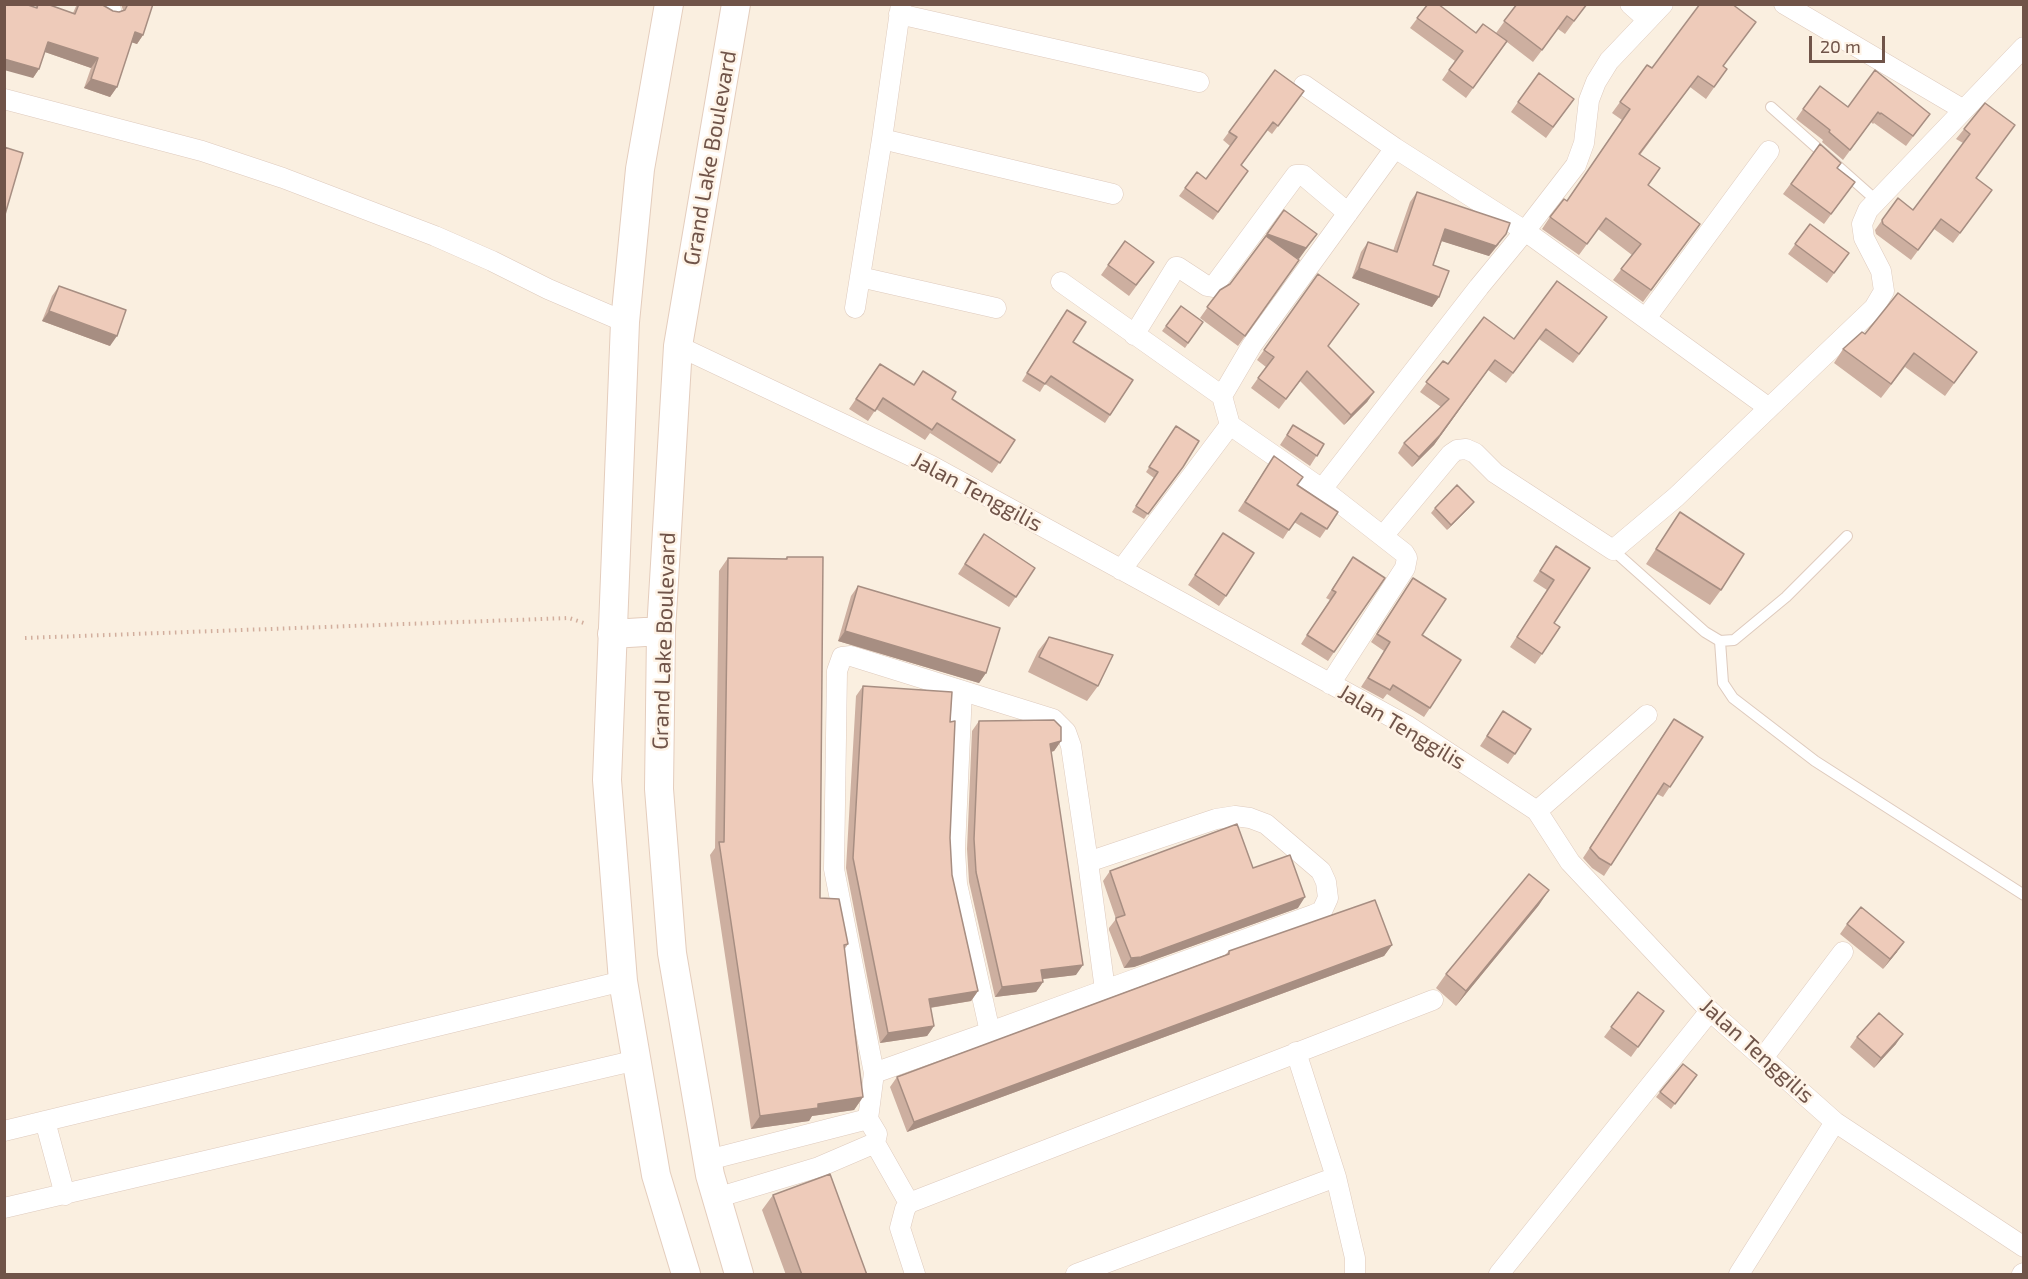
<!DOCTYPE html>
<html>
<head>
<meta charset="utf-8">
<style>
	body { margin:0 }
	#map { position:relative; width:2028px; height:1279px; overflow:hidden; background:#faefe0; font-family:"Exo 2",sans-serif }
	canvas { display:block }
	.frame { position:absolute; inset:0; border:6px solid #705449; pointer-events:none }
	.scale { position:absolute; left:1809px; top:36px; width:76px; height:27px; box-sizing:border-box; border:3px solid #705449; border-top:0; padding-left:8px; font-size:18px; line-height:21px; white-space:nowrap; color:#705449; -webkit-text-stroke:4px #fef3e6; paint-order:stroke }
</style>
</head>
<body>
<div id="map">
<canvas width="2028" height="1279"></canvas>
<div class="frame"></div>
<div class="scale">20 m</div>
</div>
<script>
const context = document.querySelector('canvas').getContext('2d');
context.lineJoin = 'round';
function poly(rows) {
  const path = new Path2D();
  for (const r of rows) {
    path.moveTo(r[0], r[1]);
    for (let i = 2; i < r.length; i += 2) path.lineTo(r[i], r[i + 1]);
  }
  return path;
}
function trace(path, color, width, dash) {
  context.strokeStyle = color;
  context.lineWidth = width;
  context.lineCap = dash ? 'butt' : 'round';
  context.setLineDash(dash || []);
  context.stroke(path);
}
function paint(path, color) {
  context.fillStyle = color;
  context.fill(path, 'evenodd');
}
function label(font, color, halo, rows, align = 'center') {
  context.font = font + ' "Exo 2",sans-serif';
  context.lineWidth = 5;
  context.setLineDash([]);
  context.textBaseline = 'middle';
  context.strokeStyle = halo;
  context.fillStyle = color;
  for (const [text, x, y, turn = 0] of rows) {
    context.save();
    context.translate(x, y);
    context.rotate((+turn || 0) * Math.PI / 180);
    context.textAlign = isNaN(turn) ? turn : align;
    if (halo) context.strokeText(text, 0, 0);
    context.fillText(text, 0, 0);
    context.restore();
  }
}
const lane = poly([
	[1771,107,1877,201],
	[1613,550,1705,632,1720,641,1734,640,1786,597,1847,536],
	[1720,641,1723,683,1733,698,1815,761,2024,895]
]);
const street = poly([
	[99,4,111,10],
	[1630,4,1648,20],
	[1784,4,1964,110],
	[899,14,1199,82],
	[1304,85,1395,148,1525,231,1769,408,1676,497,1613,550,1495,473,1475,453,1466,449,1457,450,1451,454,1383,536],
	[4,99,202,151,283,178,435,236,492,261,548,289,625,322],
	[882,139,1113,194],
	[860,277,996,308],
	[1061,282,1222,396],
	[855,308,882,139,901,4],
	[1646,318,1769,151],
	[1134,335,1176,267,1178,267,1207,286,1213,287,1296,175,1303,175,1348,213],
	[678,346,930,465,1408,726,1537,811,1570,862,1710,1011,1835,1122,2024,1247],
	[1769,408,1874,308,1884,291,1881,271,1864,238,1862,224,1868,210,2024,47],
	[1230,425,1322,489,1404,553,1407,558,1405,568,1330,684],
	[1322,489,1479,287,1525,231,1576,165,1584,143,1589,100,1596,82,1609,61,1663,4],
	[1121,570,1230,425,1222,396,1252,345,1395,148],
	[962,691,955,849,957,884,990,1032],
	[1537,811,1647,715],
	[1296,1052,1336,1177,1355,1258,1355,1274],
	[1763,1058,1843,952],
	[874,1073,834,869,837,671,842,657,851,656,1053,719,1066,732,1071,746,1088,862],
	[45,1121,65,1195],
	[4,1131,623,981],
	[708,1160,868,1119],
	[716,1198,819,1167,875,1143],
	[909,1203,875,1143,877,1134,868,1119,874,1073,990,1032,1105,990,1313,915,1322,911,1328,898,1326,882,1321,871,1266,824,1250,818,1235,816,1216,819,1088,862,1105,990],
	[4,1208,637,1060],
	[915,1274,900,1228,905,1209,909,1203,1433,1000],
	[1076,1274,1336,1177],
	[1499,1274,1710,1011],
	[1739,1274,1835,1122],
	[2022,1274,2024,1273]
]);
const secondary = poly([
	[669,4,640,169,625,322,607,780,623,981,656,1175,686,1274],
	[736,4,678,346,661,631,659,789,672,953,710,1175,739,1274],
	[612,634,661,631]
]);
trace(lane, '#decabd', 12);
trace(street, '#decabd', 21);
trace(secondary, '#e4cdbd', 30);
trace(poly([
	[25,638,569,618,587,624]
]), '#d2ae9d', 4, [1.5, 4.5]);
trace(lane, '#fff', 10);
trace(street, '#fff', 20);
trace(secondary, '#fff', 28);
paint(poly([
	[37,4,47,4,73,13,77,4,101,4,113,11,119,12,123,10,121,4,153,4,143,35,137,44,131,42,117,87,110,97,84,88,91,68,45,52,39,69,33,78,35,8],
	[1428,4,1476,33,1496,33,1517,4,1587,4,1565,34,1558,29,1533,62,1507,42,1466,98,1442,80,1455,61,1410,28],
	[1647,65,1652,68,1723,67,1727,69,1706,99,1690,87,1640,155,1648,185,1700,224,1643,302,1613,280,1632,255,1598,229,1579,255,1542,229,1550,217,1567,201,1622,120,1612,113],
	[1275,70,1304,91,1272,134,1267,130,1241,166,1248,171,1213,220,1179,196,1197,172,1206,179,1230,146,1223,140],
	[1574,99,1546,138,1511,112,1518,102],
	[1985,103,1976,178,1992,190,1953,243,1934,229,1911,260,1876,234,1875,230,1898,198,1913,210,1963,143,1956,139],
	[1848,107,1930,114,1906,146,1874,123,1873,124,1871,122,1843,160,1822,142,1823,140,1796,119,1803,109],
	[1820,144,1837,168,1855,182,1824,224,1783,194],
	[1417,192,1499,244,1489,256,1442,241,1433,265,1439,297,1432,307,1352,278,1361,252,1368,242,1393,251,1410,202],
	[1284,210,1299,259,1295,257,1299,260,1238,346,1200,318,1220,290,1230,284],
	[1810,224,1849,253,1827,283,1788,254],
	[1125,241,1154,262,1129,296,1101,275],
	[1318,274,1328,346,1374,392,1367,402,1344,425,1300,381,1279,409,1251,388,1266,367,1257,360],
	[1557,281,1600,327,1573,363,1539,339,1506,383,1488,370,1434,445,1412,467,1398,453,1404,443,1441,407,1420,392,1443,361,1448,364,1514,339],
	[59,286,110,346,42,321,52,296],
	[1181,306,1203,322,1185,348,1162,331],
	[1062,317,1073,342,1133,380,1105,423,1045,384,1040,392,1022,381],
	[1865,334,1977,352,1945,396,1905,367,1881,398,1834,363,1843,349],
	[880,364,914,385,952,399,1015,440,992,473,930,433,925,440,876,409,868,421,849,409],
	[1293,425,1324,444,1310,466,1280,445],
	[1176,426,1199,441,1144,519,1132,512,1154,478,1146,472],
	[1274,456,1297,485,1338,512,1320,538,1294,522,1283,539,1238,511],
	[1470,507,1447,530,1431,513,1435,508],
	[1680,512,1721,590,1710,605,1646,564],
	[1223,533,1226,596,1219,606,1188,585],
	[984,534,1035,568,1009,607,958,574],
	[1556,546,1554,623,1542,654,1535,664,1510,647,1547,590,1533,581],
	[787,557,820,898,848,944,844,950,863,1097,854,1110,812,1116,809,1121,751,1129,710,855,715,848,719,571,728,558,785,559],
	[1353,557,1385,578,1328,661,1301,644,1330,600,1326,598],
	[858,586,986,673,979,683,838,641,851,596],
	[1407,587,1422,635,1430,708,1424,717,1387,694,1383,699,1361,687,1384,651,1371,642],
	[1049,637,1098,686,1087,701,1028,672,1038,651],
	[863,686,950,722,950,838,952,875,978,991,971,1001,930,1008,934,1026,927,1036,880,1043,846,868,856,696],
	[1503,711,1515,754,1508,764,1480,746],
	[979,721,1061,741,1054,751,1051,752,1076,975,1043,979,1043,982,1036,992,995,997,969,882,967,849,972,731],
	[1667,729,1703,737,1663,797,1657,794,1604,876,1592,868,1583,858],
	[1253,868,1298,908,1134,967,1124,968,1109,930,1109,928,1116,919,1103,881,1110,871],
	[1539,905,1456,1006,1436,988,1446,974],
	[1847,924,1897,952,1883,969,1840,934],
	[1392,945,1384,956,907,1132,890,1087,897,1077,1225,955,1229,951],
	[1638,992,1664,1011,1631,1057,1604,1037],
	[1857,1037,1896,1044,1874,1068,1850,1047],
	[1697,1075,1671,1109,1656,1097,1660,1092],
	[773,1195,867,1275,786,1275,762,1210]
]), '#cdafa0');
paint(poly([
	[135,32,143,35,137,44,128,41],
	[48,42,98,58,91,68,42,51],
	[4,59,39,69,33,78,4,70],
	[91,79,117,87,110,97,84,88],
	[1445,229,1506,234,1489,256,1438,240],
	[1267,234,1317,234,1299,259,1260,244],
	[1359,268,1439,297,1432,307,1352,278],
	[49,311,117,336,110,346,42,321],
	[1495,360,1434,445,1412,467,1419,457],
	[1374,392,1367,402,1344,425,1351,415],
	[1474,502,1470,507,1447,530,1451,525],
	[845,631,986,673,979,683,838,641],
	[1061,741,1054,751,1042,754,1050,744],
	[1549,890,1539,905,1456,1006,1466,991],
	[1305,897,1298,908,1134,967,1124,968,1131,958],
	[1904,942,1897,952,1883,969,1890,959],
	[1392,945,1384,956,907,1132,914,1122],
	[1083,965,1076,975,1034,980,1041,970],
	[1043,982,1036,992,995,997,1002,987],
	[978,991,971,1001,922,1009,929,999],
	[934,1026,927,1036,880,1043,888,1033],
	[1903,1034,1896,1044,1874,1068,1881,1058],
	[863,1097,854,1110,812,1116,809,1121,751,1129,760,1116,818,1104]
]), '#a78e82');
const building = poly([
	[4,4,25,4,37,8,38,4,47,4,75,14,79,4,101,4,113,11,119,12,125,10,128,4,153,4,143,35,135,32,117,87,91,79,98,58,48,42,39,69,4,59,4,4],
	[1428,4,1438,4,1476,33,1483,24,1507,41,1473,88,1449,70,1463,51,1417,18,1428,4],
	[1517,4,1587,4,1574,21,1567,16,1542,50,1504,21,1517,4],
	[1700,4,1732,4,1756,22,1723,66,1727,69,1714,87,1698,76,1639,154,1660,168,1648,185,1700,224,1651,290,1621,269,1641,244,1606,218,1587,244,1550,217,1564,199,1567,201,1630,109,1620,102,1647,65,1652,68,1700,4],
	[1275,70,1304,91,1278,126,1273,122,1241,165,1248,171,1218,212,1185,188,1197,172,1206,179,1237,137,1229,132,1275,70],
	[1875,70,1930,114,1913,136,1881,113,1880,114,1878,112,1850,150,1829,132,1830,130,1803,109,1820,86,1848,107,1875,70],
	[1539,73,1574,99,1553,127,1518,102,1539,73],
	[1985,103,2015,125,1976,178,1992,190,1960,233,1941,219,1918,250,1883,224,1882,220,1898,198,1913,210,1970,134,1964,129,1985,103],
	[1820,144,1841,163,1837,168,1855,182,1831,214,1791,184,1820,144],
	[4,147,23,153,4,218,4,147],
	[1417,192,1510,223,1506,234,1496,246,1445,229,1433,265,1449,271,1439,297,1359,268,1368,242,1397,252,1417,192],
	[1284,210,1317,234,1306,248,1267,234,1284,210],
	[1810,224,1849,253,1834,273,1795,244,1810,224],
	[1266,236,1299,260,1245,336,1207,307,1220,290,1230,284,1266,236],
	[1125,241,1154,262,1136,285,1108,265,1125,241],
	[1318,274,1359,304,1328,346,1374,392,1351,415,1307,371,1286,399,1258,378,1274,357,1264,350,1318,274],
	[1557,281,1607,317,1579,354,1546,329,1513,373,1495,360,1440,435,1419,457,1404,443,1449,399,1426,382,1443,361,1448,364,1484,317,1514,339,1557,281],
	[59,286,126,310,117,336,49,311,59,286],
	[1898,293,1977,352,1954,383,1914,353,1891,384,1843,349,1862,332,1865,334,1898,293],
	[1181,306,1203,322,1188,343,1166,326,1181,306],
	[1067,310,1086,322,1073,342,1133,380,1110,415,1051,376,1045,384,1027,373,1067,310],
	[880,364,914,385,923,371,956,392,952,399,1015,440,1000,463,937,423,932,430,883,398,875,411,856,399,880,364],
	[1293,425,1324,444,1317,456,1287,435,1293,425],
	[1176,426,1199,441,1183,467,1148,514,1136,506,1158,472,1149,467,1176,426],
	[1274,456,1303,477,1297,485,1338,512,1327,529,1301,513,1289,530,1245,502,1274,456],
	[1457,485,1474,502,1451,525,1435,508,1457,485],
	[1680,512,1744,554,1721,590,1656,549,1680,512],
	[1223,533,1254,553,1226,596,1195,575,1223,533],
	[984,534,1035,568,1016,597,965,564,984,534],
	[1556,546,1590,568,1554,623,1560,627,1542,654,1517,637,1554,580,1540,571,1556,546],
	[787,557,823,557,820,898,839,899,848,944,844,945,863,1097,818,1104,818,1108,760,1116,719,842,724,842,728,558,787,559,787,557],
	[1353,557,1385,578,1334,652,1307,635,1336,592,1332,590,1353,557],
	[1413,578,1446,599,1422,635,1461,660,1430,708,1393,685,1390,690,1368,678,1390,642,1377,634,1413,578],
	[858,586,1000,628,986,673,845,631,858,586],
	[1049,637,1113,655,1098,686,1039,657,1049,637],
	[863,686,952,692,950,722,955,721,950,838,952,875,978,991,929,999,934,1026,888,1033,853,858,863,686],
	[1503,711,1531,729,1515,754,1487,736,1503,711],
	[1674,719,1703,737,1670,787,1664,783,1611,865,1599,858,1590,848,1674,719],
	[1054,720,1061,727,1061,741,1050,744,1083,965,1041,970,1043,982,1002,987,976,872,974,839,979,721,1054,720],
	[1237,824,1253,868,1290,855,1305,897,1141,957,1131,958,1116,920,1116,918,1125,915,1110,871,1237,824],
	[1529,874,1549,890,1466,991,1446,974,1529,874],
	[1375,900,1392,945,914,1122,897,1077,1229,954,1229,951,1375,900],
	[1861,907,1904,942,1890,959,1847,924,1861,907],
	[1638,992,1664,1011,1638,1047,1611,1027,1638,992],
	[1879,1013,1903,1034,1881,1058,1857,1037,1879,1013],
	[1683,1064,1697,1075,1675,1104,1660,1092,1683,1064],
	[830,1174,867,1275,802,1275,773,1195,830,1174]
]);
paint(building, '#eecbba');
trace(building, '#a78e82', 1.5);
label('22px', '#705449', '#fef3e6', [
	["Grand Lake Boulevard",710,158,-80],
	["Jalan Tenggilis",977,492,28],
	["Grand Lake Boulevard",664,641,-88],
	["Jalan Tenggilis",1402,727,31],
	["Jalan Tenggilis",1757,1051,42]
]);
</script>
</body>
</html>
